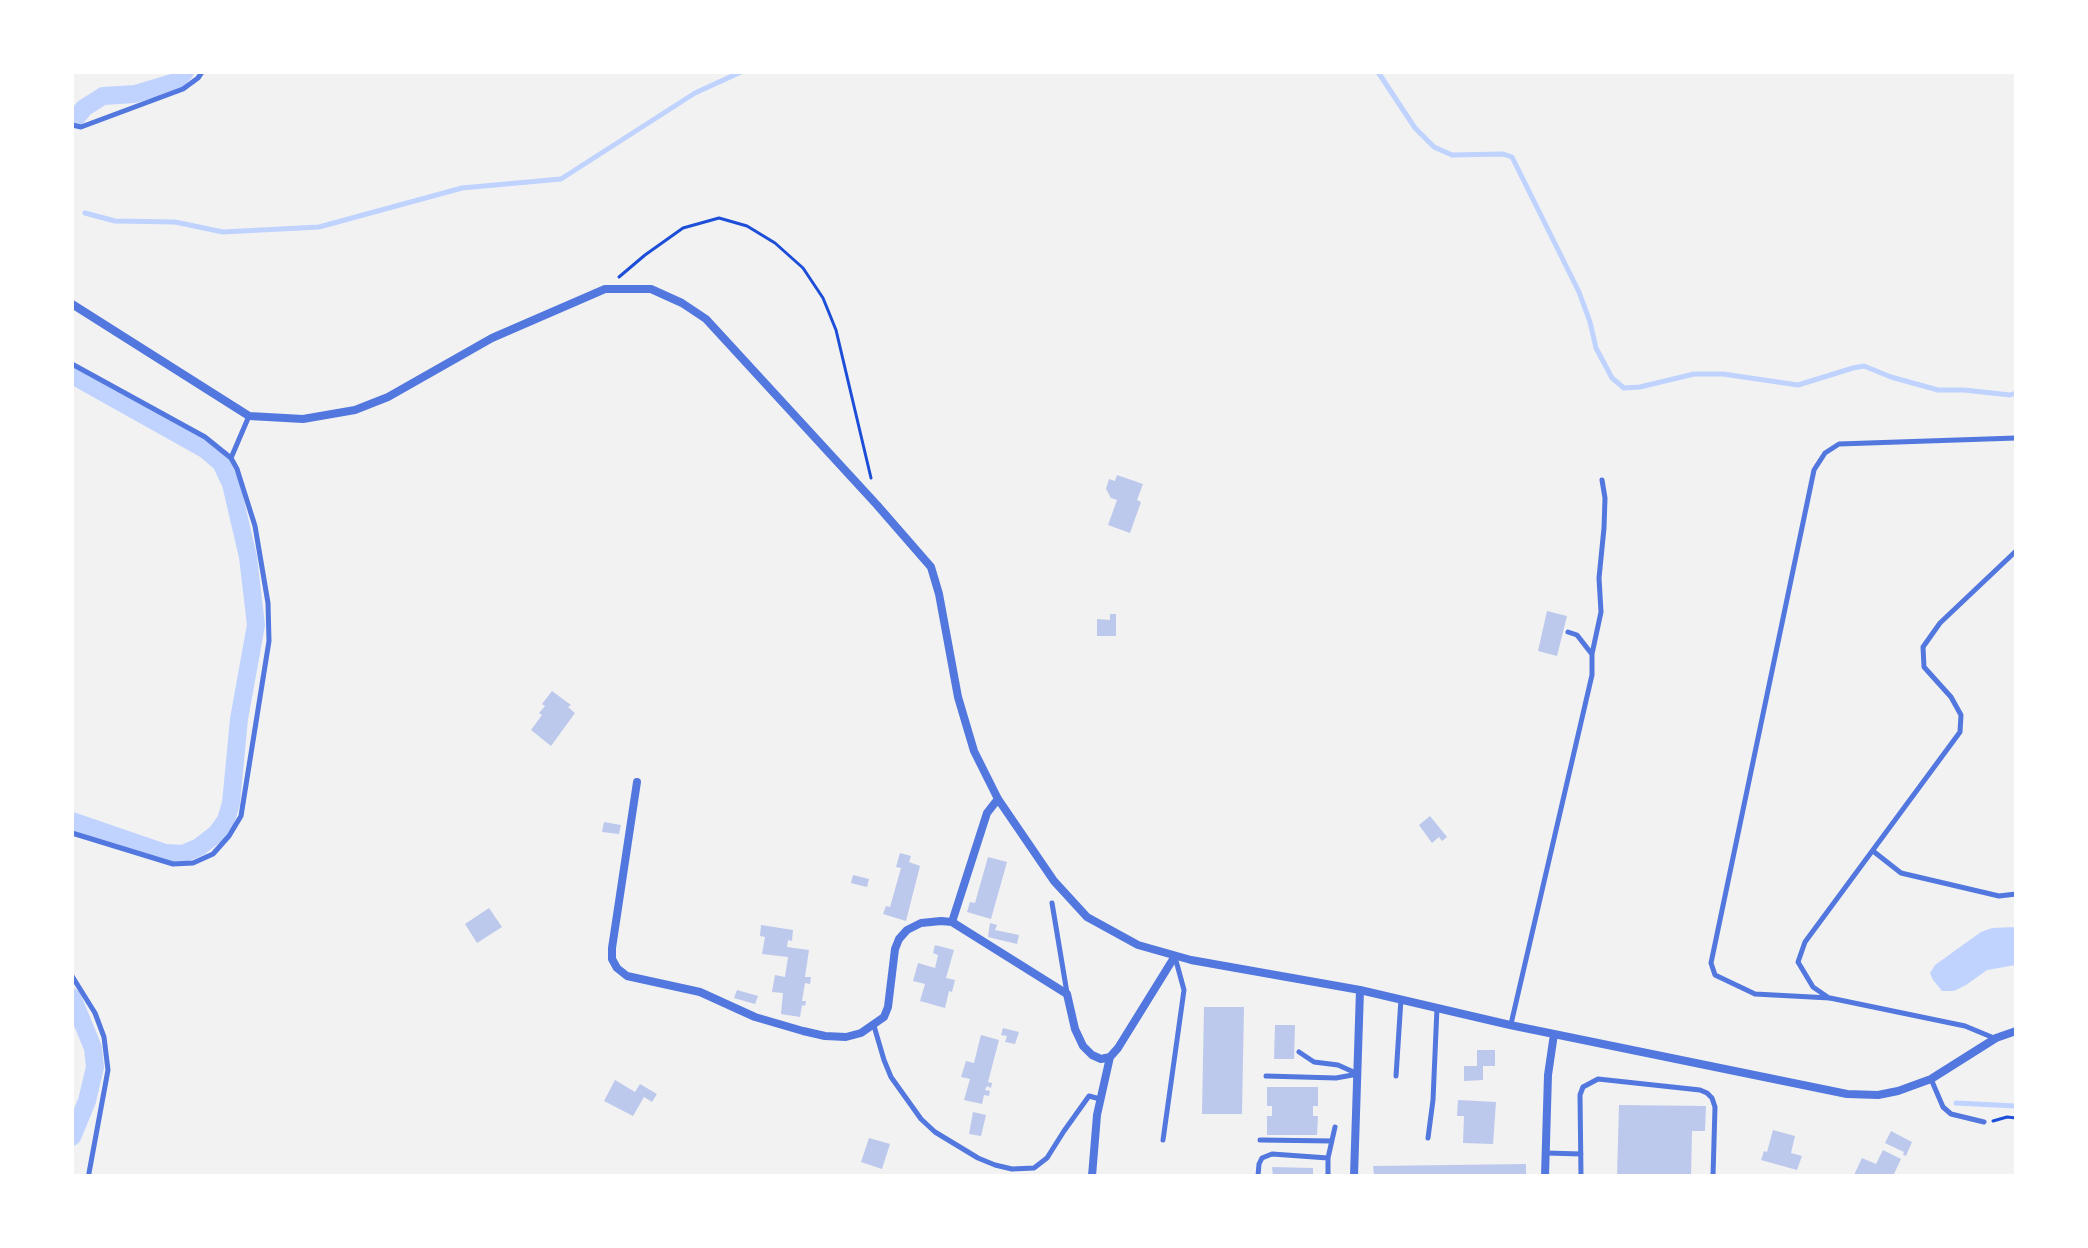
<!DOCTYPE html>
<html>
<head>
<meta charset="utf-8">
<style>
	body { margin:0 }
	#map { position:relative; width:2088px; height:1248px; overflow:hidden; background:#f2f2f2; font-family:"Asap Condensed",sans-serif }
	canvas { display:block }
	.frame { position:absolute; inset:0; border:74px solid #fff; pointer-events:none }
</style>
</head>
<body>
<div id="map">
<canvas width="2088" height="1248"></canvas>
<div class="frame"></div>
</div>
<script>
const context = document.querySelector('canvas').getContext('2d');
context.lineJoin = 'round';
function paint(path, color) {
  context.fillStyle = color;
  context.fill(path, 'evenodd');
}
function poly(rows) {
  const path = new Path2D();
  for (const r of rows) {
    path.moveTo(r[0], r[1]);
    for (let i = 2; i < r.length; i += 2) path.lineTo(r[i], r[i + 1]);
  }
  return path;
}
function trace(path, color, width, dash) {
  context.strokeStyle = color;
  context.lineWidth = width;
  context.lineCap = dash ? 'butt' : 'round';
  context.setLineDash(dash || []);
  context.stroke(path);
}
paint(poly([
	[2016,927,2016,965,1987,970,1966,985,1954,991,1942,991,1933,980,1930,973,1935,965,1981,932,1992,928]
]), '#bfd3fe');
trace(poly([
	[1378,72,1415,128,1434,147,1452,155,1503,154,1512,157,1579,292,1590,322,1596,348,1612,378,1624,388,1640,387,1694,374,1723,374,1798,385,1853,368,1864,366,1891,377,1938,390,1964,390,2010,395,2016,393],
	[85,213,115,221,175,222,223,232,319,227,462,188,561,179,695,93,741,72],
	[1956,1103,2016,1106]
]), '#bfd3fe', 5);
trace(poly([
	[77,117,84,108,103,96,135,94,175,82,185,72],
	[72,375,206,450,221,463,231,484,248,557,256,625,239,719,231,803,226,820,216,834,199,847,183,854,165,853,72,821],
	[72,997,93,1048,95,1067,87,1101,72,1137]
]), '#bfd3fe', 18);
paint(poly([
	[1117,475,1143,484,1137,500,1141,502,1130,533,1108,525,1117,500,1111,498,1106,489,1109,479,1115,481],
	[1547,611,1567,616,1557,656,1538,651],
	[1110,614,1116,614,1116,636,1097,636,1097,619,1110,620],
	[552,691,571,705,568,707,575,713,551,746,531,730,542,715,539,713,545,706,542,704],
	[1430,816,1447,837,1442,841,1439,837,1432,843,1419,825],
	[604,822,621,825,619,834,602,832],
	[900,853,911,856,909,862,920,866,906,921,883,914,886,906,890,907,901,868,896,867],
	[988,857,1007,862,991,919,967,912,970,902,975,903],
	[853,875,869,879,867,887,851,883],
	[489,908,502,927,477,943,465,924],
	[990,923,997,925,995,930,1019,935,1017,944,988,937],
	[761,925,793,930,792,941,788,940,787,947,809,950,805,977,811,977,810,984,805,983,802,1001,806,1001,805,1006,802,1005,800,1017,781,1014,783,993,772,992,775,975,785,977,788,957,762,954,765,937,760,936],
	[935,945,954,950,946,978,955,980,952,992,949,991,945,1008,920,1001,925,984,913,981,918,963,935,968,938,955,933,953],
	[737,990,758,996,755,1004,734,998],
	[1204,1007,1244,1007,1242,1114,1202,1114],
	[1275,1025,1295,1025,1294,1059,1274,1059],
	[1003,1028,1019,1032,1015,1044,1005,1042,1007,1036,1001,1035],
	[981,1035,999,1040,988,1082,992,1083,991,1088,987,1086,985,1090,990,1091,989,1096,984,1095,982,1104,964,1100,970,1079,961,1077,966,1061,974,1063],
	[1477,1050,1495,1050,1495,1066,1483,1066,1483,1080,1464,1081,1464,1066,1477,1066],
	[615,1080,635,1092,640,1084,657,1094,652,1102,644,1097,633,1116,604,1101],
	[1267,1087,1318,1087,1318,1106,1313,1106,1313,1116,1318,1116,1317,1135,1267,1135,1267,1116,1272,1116,1272,1106,1267,1106],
	[1458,1100,1496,1102,1493,1144,1463,1143,1464,1116,1457,1116],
	[1619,1105,1706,1106,1705,1131,1692,1131,1691,1176,1617,1176],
	[973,1112,986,1115,981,1136,969,1134],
	[1773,1130,1795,1136,1791,1153,1802,1156,1797,1170,1761,1160,1764,1151,1767,1152],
	[1891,1131,1912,1142,1906,1156,1903,1155,1904,1152,1885,1143],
	[869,1138,890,1144,882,1169,861,1162],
	[1883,1150,1901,1159,1893,1176,1854,1175,1862,1158,1876,1164],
	[1526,1164,1526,1176,1374,1176,1373,1166],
	[1272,1167,1313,1168,1313,1176,1273,1176]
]), '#bdc9ec');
trace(poly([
	[619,277,645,255,683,228,719,218,747,226,775,243,803,268,823,298,836,330,871,478],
	[1993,1121,2007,1117,2016,1118]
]), '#1d4ed8', 3);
trace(poly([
	[72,125,81,127,183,89,198,78,202,72],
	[72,364,205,437,231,458,237,469,255,526,268,603,269,641,241,816,229,836,213,854,193,863,173,864,72,833],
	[231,458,249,416],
	[1568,632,1577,635,1591,653],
	[1873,851,1901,873,1999,896,2016,894],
	[1052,903,1067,993],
	[72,976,95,1013,104,1037,108,1070,89,1173,89,1176],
	[1829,998,1813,987,1798,962,1805,942,1960,732,1961,715,1951,697,1924,667,1923,647,1940,623,2016,551],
	[1511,1024,1592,675,1592,654,1601,612,1599,578,1604,528,1605,498,1602,480],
	[874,1026,884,1060,891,1077,921,1119,935,1132,978,1158,995,1165,1012,1169,1034,1168,1047,1158,1064,1131,1089,1096,1100,1099],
	[1994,1038,1965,1026,1830,998,1755,994,1715,975,1711,963,1814,470,1825,453,1839,444,2016,438],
	[1266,1076,1336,1078,1358,1074,1338,1065,1314,1062,1299,1052],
	[1396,1076,1401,999],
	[1931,1079,1943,1107,1951,1114,1984,1122],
	[1428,1138,1433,1100,1437,1008],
	[1163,1140,1184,990,1175,957],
	[1260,1140,1332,1141],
	[1546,1153,1581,1154],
	[1328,1158,1335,1127],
	[1258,1176,1259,1164,1262,1158,1272,1154,1328,1158,1328,1176],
	[1581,1176,1580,1095,1583,1087,1598,1079,1700,1090,1707,1093,1712,1098,1715,1107,1713,1176]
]), '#5277de', 5);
trace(poly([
	[72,304,249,416,303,419,355,410,388,397,492,338,605,289,651,289,682,303,706,319,877,505,931,567,939,594,958,697,974,751,998,799,1054,881,1087,917,1138,945,1191,960,1360,990,1510,1025,1847,1094,1878,1095,1898,1091,1931,1079,1996,1038,2016,1031],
	[637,782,612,948,612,959,617,968,627,976,700,992,755,1017,803,1031,825,1036,846,1037,861,1033,884,1017,888,1007,895,949,899,939,907,930,921,923,941,921,952,922,1067,994,1075,1029,1083,1046,1092,1055,1101,1059,1110,1057,1118,1048,1175,956],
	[952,922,987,813,998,799],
	[1092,1176,1097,1115,1110,1057],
	[1354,1176,1360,990],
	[1545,1176,1548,1075,1554,1034]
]), '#5277de', 8);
</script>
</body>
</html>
